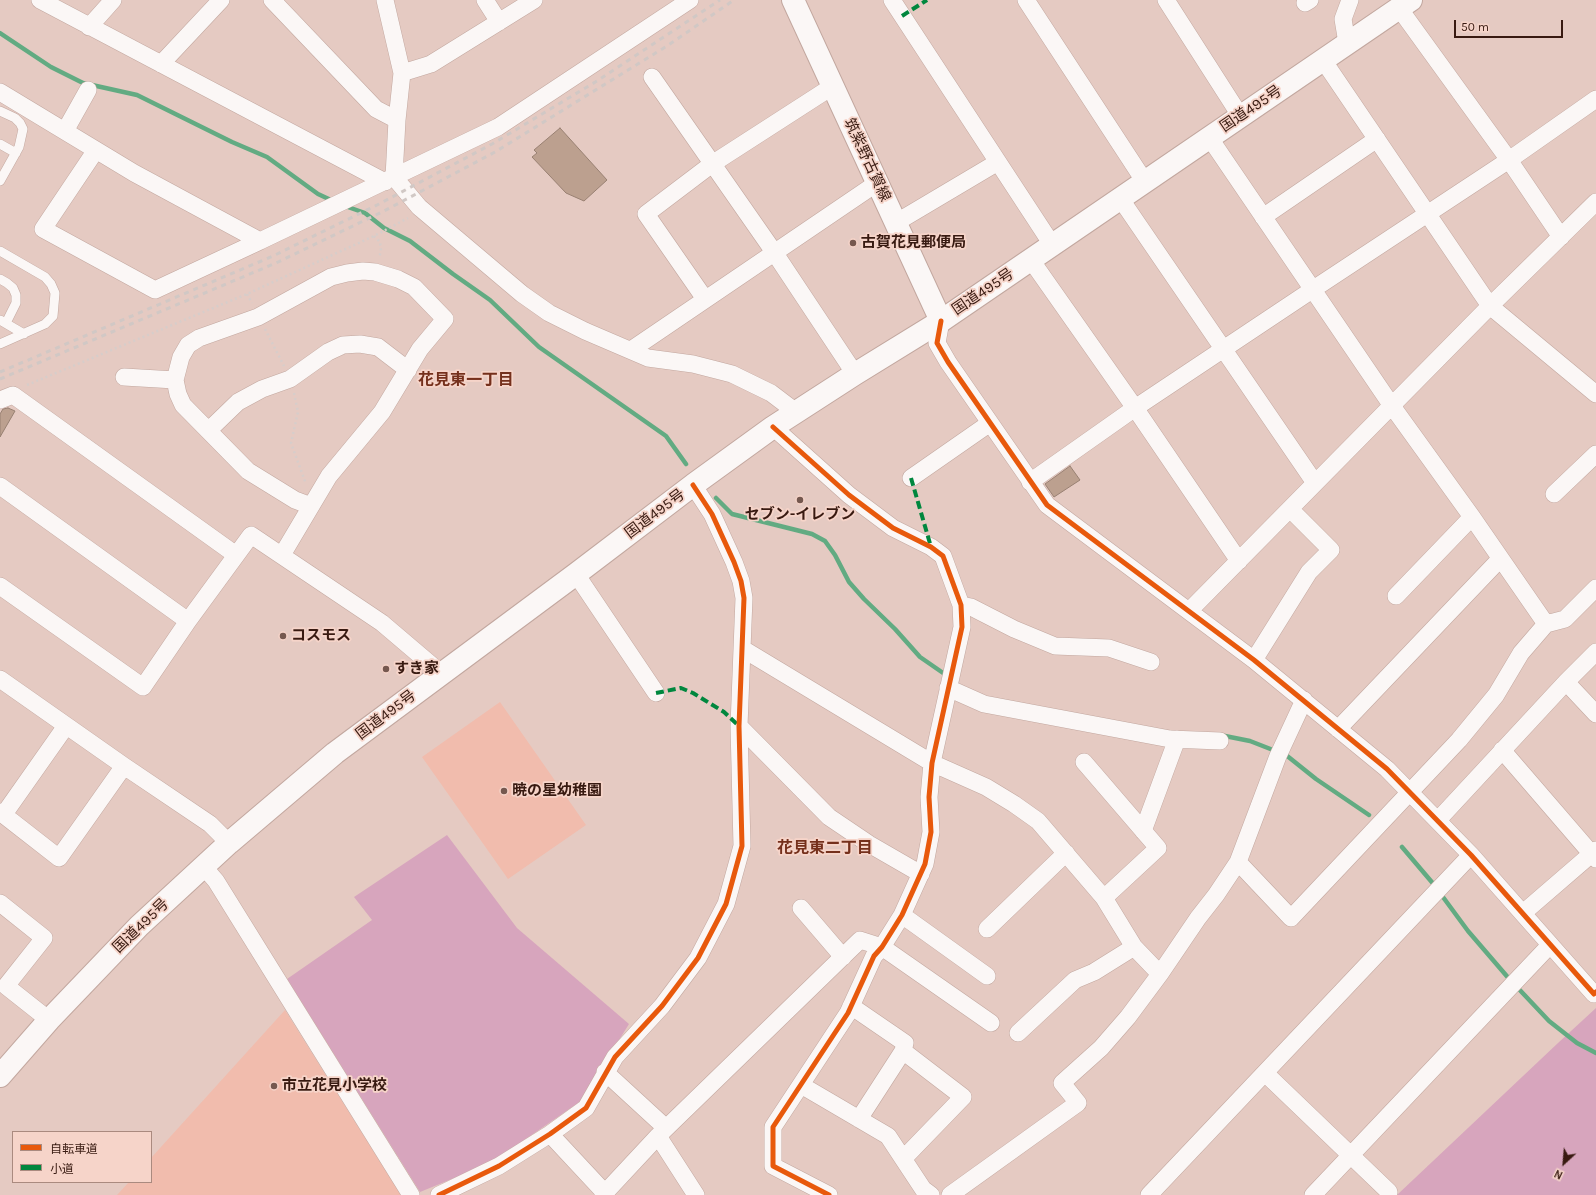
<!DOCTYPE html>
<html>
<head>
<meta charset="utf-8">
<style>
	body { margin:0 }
	#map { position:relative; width:1596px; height:1195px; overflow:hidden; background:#e5cac2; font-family:Karla,"Noto Sans JP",sans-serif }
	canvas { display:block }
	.legend { position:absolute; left:12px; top:1131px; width:140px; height:52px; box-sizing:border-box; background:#f6d4c9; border:1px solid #aa8a7f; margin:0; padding:5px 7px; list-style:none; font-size:12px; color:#381a11 }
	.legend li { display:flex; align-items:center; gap:8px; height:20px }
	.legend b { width:20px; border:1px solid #aa8a7f }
	.north { position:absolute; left:1544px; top:1143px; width:40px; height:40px; -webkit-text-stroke:3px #f6d4c9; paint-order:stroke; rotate:206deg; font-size:11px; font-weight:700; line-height:16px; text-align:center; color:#381a11 }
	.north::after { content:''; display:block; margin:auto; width:14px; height:18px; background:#381a11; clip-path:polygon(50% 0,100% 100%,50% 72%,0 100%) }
	.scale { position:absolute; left:1454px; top:20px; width:109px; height:18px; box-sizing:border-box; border:2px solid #381a11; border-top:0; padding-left:5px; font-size:12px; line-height:14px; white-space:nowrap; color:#381a11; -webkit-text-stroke:3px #f6d4c9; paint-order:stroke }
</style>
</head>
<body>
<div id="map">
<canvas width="1596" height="1195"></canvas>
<ul class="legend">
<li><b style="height:5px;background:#e8590c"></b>自転車道</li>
<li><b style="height:5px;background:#00873e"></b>小道</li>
</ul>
<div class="north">N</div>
<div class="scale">50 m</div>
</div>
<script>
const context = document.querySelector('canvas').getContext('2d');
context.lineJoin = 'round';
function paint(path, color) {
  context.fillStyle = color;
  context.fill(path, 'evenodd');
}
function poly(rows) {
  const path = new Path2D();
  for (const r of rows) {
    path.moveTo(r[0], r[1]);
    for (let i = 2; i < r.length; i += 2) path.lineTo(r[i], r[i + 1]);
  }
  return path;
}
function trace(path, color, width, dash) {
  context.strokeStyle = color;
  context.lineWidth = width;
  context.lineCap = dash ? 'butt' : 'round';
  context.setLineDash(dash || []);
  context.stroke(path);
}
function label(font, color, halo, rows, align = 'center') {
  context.font = font + ' Karla,"Noto Sans JP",sans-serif';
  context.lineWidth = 3.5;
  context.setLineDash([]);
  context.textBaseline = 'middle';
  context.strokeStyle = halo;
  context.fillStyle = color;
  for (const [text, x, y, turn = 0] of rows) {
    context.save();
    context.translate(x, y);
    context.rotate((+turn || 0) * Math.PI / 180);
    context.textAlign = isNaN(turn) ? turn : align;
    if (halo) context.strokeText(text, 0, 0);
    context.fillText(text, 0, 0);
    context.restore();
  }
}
paint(poly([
	[500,702,586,825,508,879,422,757],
	[285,1010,401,1195,117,1195,129,1182,151,1182,151,1158]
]), '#f1bcad');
paint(poly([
	[447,835,517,928,629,1024,581,1101,491,1163,420,1192,287,979,372,920,354,897],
	[1596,1008,1596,1195,1397,1195,1558,1043]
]), '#d7a5bd');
trace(poly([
	[0,33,51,67,83,83,137,95,232,142,267,157,318,194,333,201],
	[345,206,365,213,384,228,410,241,453,274,490,300,539,347,666,436,686,464],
	[716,498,732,514,812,534,825,541,835,555,849,582,864,599,895,629,920,657,946,675],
	[1220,735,1250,741,1273,750],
	[1286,755,1316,779,1369,815],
	[1402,847,1436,887],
	[1440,893,1468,931,1511,981],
	[1516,986,1549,1021,1577,1043,1596,1053]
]), '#62ab82', 4.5);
const building = poly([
	[560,128,607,180,584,201,566,193,532,157,537,153,534,150,560,128],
	[8,408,15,411,0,437,0,414,3,409,8,408],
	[1070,466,1080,480,1054,497,1045,484,1070,466]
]);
paint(building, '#bca08f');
trace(building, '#988072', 1);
const lane = poly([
	[0,111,15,118,20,123,23,129,19,147,0,181],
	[0,144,16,153],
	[0,251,45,277,51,284,55,293,53,316,45,324,0,344],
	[0,279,7,283,13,288,16,295,16,303,6,323],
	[0,320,24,334]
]);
const street = poly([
	[40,0,385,182],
	[272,0,376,109,397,120],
	[385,0,402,73,397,120,394,177,419,207,522,294,549,313,585,331,648,358,693,364,732,374,771,393,796,412],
	[485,0,499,22],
	[892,0,1053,246],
	[1026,0,1145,182],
	[1166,0,1241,117],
	[1305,3,1310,0],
	[1399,8,1509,160,1561,237],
	[89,27,113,0],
	[1347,43,1343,19,1350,0],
	[1323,60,1490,306,1596,394],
	[161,64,221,0],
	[402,73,431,64,534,0],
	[652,77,774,252,855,374],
	[0,92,134,173,260,241,498,127,690,0],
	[65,131,88,90],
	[1209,137,1392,406,1472,517,1546,624],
	[96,150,43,229,155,290,260,241],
	[1120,198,1315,483],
	[1263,217,1377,139],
	[897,222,998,162],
	[1031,260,1135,408,1239,561],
	[705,299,646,214,712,164,833,86],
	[941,321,937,343,948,362,1047,505,1254,660,1387,769,1471,855,1594,994,1596,992],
	[631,350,877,183],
	[124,377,175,380],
	[0,400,13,395,236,555],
	[773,427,849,495,893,528,931,547,943,556,961,605,962,627,932,763,929,797,931,832,925,864,902,915,882,947,874,956,848,1013,773,1127,773,1166,829,1195],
	[209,430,238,402,262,389,290,379,328,352,343,345,360,344,378,347,408,370],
	[911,478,990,423],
	[1030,482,1135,408,1312,290,1509,160,1596,99],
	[0,486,188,621],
	[1554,494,1596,454],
	[282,555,329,476,382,412,420,349,445,319,414,287,398,279,375,272,363,271,347,273,331,277,258,317,199,338,188,345,181,357,175,380,178,394,183,405,248,471,295,500,311,506],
	[576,574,656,693],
	[0,586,143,687,188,621,251,535,382,623,442,674],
	[1396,596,1472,517],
	[961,605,971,607,1014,629,1055,646,1109,648,1151,662],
	[1189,611,1490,306,1596,202],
	[743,649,932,763,986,787,1014,804,1038,821,1104,898,1134,947,1160,974,1198,918,1216,895,1238,862,1278,756,1304,700],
	[1254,660,1309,572,1331,550,1290,509],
	[0,679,124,766,210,824,229,843],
	[1566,682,1596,714],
	[948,688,984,704,1170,739,1220,741],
	[739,726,829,817,869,844,921,874],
	[1338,729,1500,559],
	[1502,750,1596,859],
	[1084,762,1158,848,1104,898],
	[0,812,59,858,124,766],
	[4,814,66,726],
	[1438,820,1566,682,1596,652],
	[1143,831,1177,739],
	[1238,862,1291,918,1459,740,1496,695,1521,653,1546,624,1565,619,1596,588],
	[204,867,216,881,411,1195],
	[0,903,44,938,6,986,49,1020],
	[801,908,843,957],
	[1523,913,1596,850],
	[902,915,987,976],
	[987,929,1066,853],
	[851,1006,905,1043,903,1051],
	[1018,1033,1075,980,1094,972,1134,947],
	[605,1072,666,1128],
	[1265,1073,1389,1192],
	[801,1085,888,1136,923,1189,931,1195],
	[859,1119,903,1051,963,1097,904,1158],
	[550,1134,605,1193],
	[658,1136,696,1195],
	[439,1195,499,1166,550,1134,586,1108,615,1057,662,1006,698,958,726,904,742,846,739,726,744,598,741,581,734,562,712,514,693,485],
	[603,1195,658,1136,860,940,882,947,991,1023],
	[950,1195,1078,1103,1062,1083,1101,1048,1128,1017,1160,974],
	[1149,1195,1471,855],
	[1313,1195,1550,945]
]);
const primary = poly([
	[793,0,941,321]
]);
const highway = poly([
	[0,1076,49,1020,139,926,229,843,335,753,576,574,693,485,773,427,855,374,941,321,1411,0]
]);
trace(lane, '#c2a79f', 10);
trace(street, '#c2a79f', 18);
trace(primary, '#c2a79f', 24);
trace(highway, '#c2a79f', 24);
trace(poly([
	[374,236,380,242,381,251,379,258],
	[247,294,252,303],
	[265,329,284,366],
	[27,385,247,294,374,236,408,218],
	[294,393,298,412,291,443,306,484]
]), '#d7cdca', 2.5, [2, 3]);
trace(lane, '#fbf7f6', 9);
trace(street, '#fbf7f6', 17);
trace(primary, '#fbf7f6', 22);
trace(highway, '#fbf7f6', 22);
trace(poly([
	[0,372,273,256,379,204,492,144,597,81,720,0],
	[0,379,276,263,384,211,495,152,667,46,734,0]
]), '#d1c8c5', 3, [5, 5]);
trace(poly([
	[902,16,927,0],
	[911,478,931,547],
	[656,693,681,688,693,693,724,712,739,726]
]), '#00873e', 4, [8, 4]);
trace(poly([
	[941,321,937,343,948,362,1047,505,1254,660,1387,769,1471,855,1594,994,1596,992],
	[773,427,849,495,893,528,931,547,943,556,961,605,962,627,932,763,929,797,931,832,925,864,902,915,882,947,874,956,848,1013,773,1127,773,1166,829,1195],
	[439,1195,499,1166,550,1134,586,1108,615,1057,662,1006,698,958,726,904,742,846,739,726,744,598,741,581,734,562,712,514,693,485]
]), '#e8590c', 5);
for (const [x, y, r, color] of [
	[853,243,4,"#75584f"],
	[800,500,4,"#75584f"],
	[283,636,4,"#75584f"],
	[386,669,4,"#75584f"],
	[504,791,4,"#75584f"],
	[274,1086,4,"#75584f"]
]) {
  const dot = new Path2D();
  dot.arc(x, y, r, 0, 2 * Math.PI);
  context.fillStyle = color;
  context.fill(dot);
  trace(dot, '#f6d4c9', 1.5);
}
label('15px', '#381a11', '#f6d4c9', [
	["国道495号",1251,109,-34],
	["筑紫野古賀線",867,160,65],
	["国道495号",983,292,-34],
	["国道495号",655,514,-37],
	["国道495号",386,715,-37],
	["国道495号",141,926,-44]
]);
label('bold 15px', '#381a11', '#f6d4c9', [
	["古賀花見郵便局",861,243],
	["セブン-イレブン",800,515,"center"],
	["コスモス",291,636],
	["すき家",394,669],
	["暁の星幼稚園",512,791],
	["市立花見小学校",282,1086]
], 'left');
label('bold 16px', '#75301c', '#f6d4c9', [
	["花見東一丁目",466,380],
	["花見東二丁目",825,848]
]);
</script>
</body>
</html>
